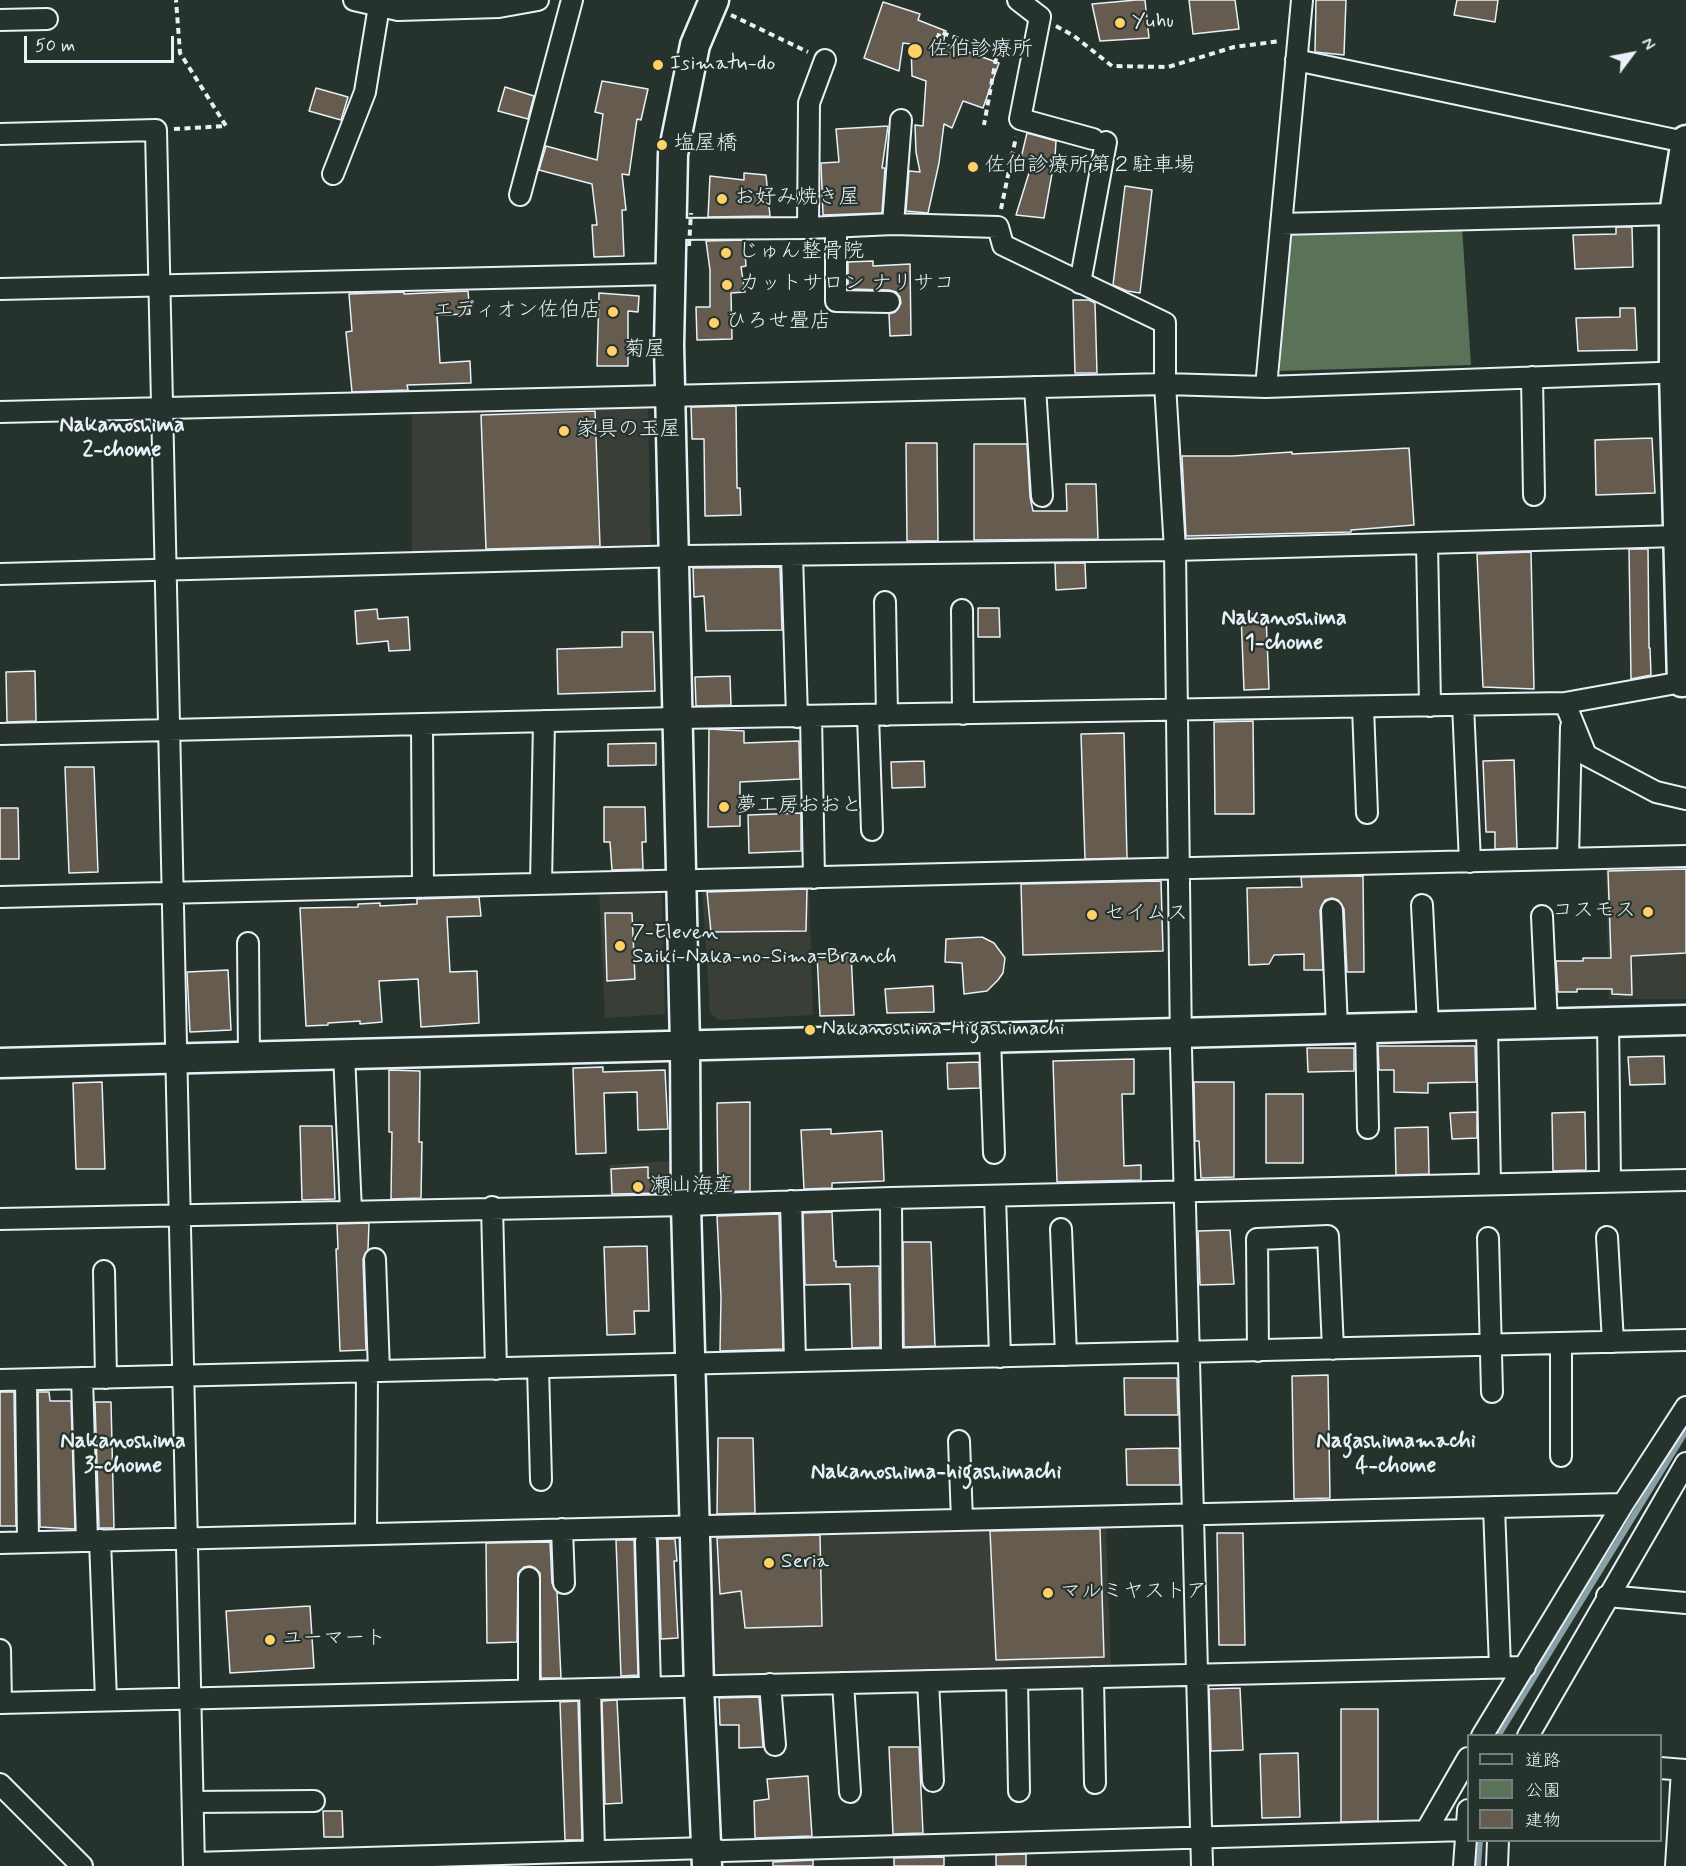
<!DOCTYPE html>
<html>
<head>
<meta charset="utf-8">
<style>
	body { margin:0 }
	#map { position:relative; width:1686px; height:1866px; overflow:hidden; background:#26332d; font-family:Mynerve,"Klee One",sans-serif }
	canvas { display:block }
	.legend { position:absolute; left:1467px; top:1734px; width:195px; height:108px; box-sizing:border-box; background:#26332d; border:2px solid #747f7e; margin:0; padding:8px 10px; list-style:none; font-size:18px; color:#e8f1f8 }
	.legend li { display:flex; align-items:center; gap:12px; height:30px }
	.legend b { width:30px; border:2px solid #747f7e }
	.north { position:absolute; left:1602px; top:24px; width:60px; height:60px; -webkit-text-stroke:4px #26332d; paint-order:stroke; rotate:58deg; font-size:16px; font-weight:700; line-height:24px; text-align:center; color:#e8f1f8 }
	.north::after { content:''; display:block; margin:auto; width:21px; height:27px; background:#e8f1f8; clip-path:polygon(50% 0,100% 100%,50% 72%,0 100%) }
	.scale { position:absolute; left:24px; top:36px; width:150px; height:27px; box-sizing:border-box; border:3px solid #e8f1f8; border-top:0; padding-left:8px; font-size:18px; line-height:21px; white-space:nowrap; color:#e8f1f8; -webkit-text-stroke:4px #26332d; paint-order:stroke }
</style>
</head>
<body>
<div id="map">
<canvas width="1686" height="1866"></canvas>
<ul class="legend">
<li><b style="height:8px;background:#26332d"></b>道路</li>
<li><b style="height:16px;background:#597258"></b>公園</li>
<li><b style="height:16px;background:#655b4f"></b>建物</li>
</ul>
<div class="north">N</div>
<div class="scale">50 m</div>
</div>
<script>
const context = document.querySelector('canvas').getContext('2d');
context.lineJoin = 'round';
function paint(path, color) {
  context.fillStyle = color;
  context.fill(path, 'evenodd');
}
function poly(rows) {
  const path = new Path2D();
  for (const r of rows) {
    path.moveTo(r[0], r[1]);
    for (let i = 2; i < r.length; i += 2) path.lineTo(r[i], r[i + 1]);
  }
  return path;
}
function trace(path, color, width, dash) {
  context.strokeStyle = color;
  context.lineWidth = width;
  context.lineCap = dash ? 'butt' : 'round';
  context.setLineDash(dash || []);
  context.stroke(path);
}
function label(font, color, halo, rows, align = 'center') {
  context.font = font + ' Mynerve,"Klee One",sans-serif';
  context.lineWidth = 4.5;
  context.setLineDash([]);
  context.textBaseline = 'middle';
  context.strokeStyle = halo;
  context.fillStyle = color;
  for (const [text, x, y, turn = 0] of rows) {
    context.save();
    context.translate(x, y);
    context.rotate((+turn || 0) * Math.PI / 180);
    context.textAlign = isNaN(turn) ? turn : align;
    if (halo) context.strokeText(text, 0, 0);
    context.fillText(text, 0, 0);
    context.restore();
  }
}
paint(poly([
	[648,408,651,551,412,558,412,411],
	[1686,867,1686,999,1609,999,1606,869],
	[809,884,813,1015,719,1020,710,1013,702,887],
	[662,887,665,1014,605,1018,599,890],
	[670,1161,669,1197,610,1199,609,1165],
	[1106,1525,1111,1667,995,1669,715,1679,711,1534]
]), '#393f37');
paint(poly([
	[1462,226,1471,365,1280,371,1286,229]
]), '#597258');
trace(poly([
	[1498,1736,1686,1431],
	[1478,1866,1480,1840]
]), '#89a1a6', 6);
const building = poly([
	[1136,0,1145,0,1149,38,1100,41,1092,4,1136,0],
	[1189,0,1235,0,1239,29,1193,34,1189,0],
	[1316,0,1346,0,1344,55,1315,52,1316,0],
	[1457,0,1498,0,1495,22,1454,15,1457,0],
	[883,2,920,14,918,20,946,31,943,43,999,63,983,108,963,101,952,128,944,124,939,163,928,213,906,211,909,171,920,172,916,152,915,125,923,126,926,81,912,76,911,44,903,43,899,71,864,58,883,2],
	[602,81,648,89,641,120,637,119,629,175,622,174,626,210,622,210,624,256,594,257,592,225,597,225,592,184,539,170,546,146,597,160,603,114,595,112,602,81],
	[505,87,534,96,528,119,498,111,505,87],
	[316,88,348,97,341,120,309,111,316,88],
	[888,126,882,168,885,168,882,213,823,215,821,163,839,162,836,129,888,126],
	[1027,133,1056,141,1055,157,1044,218,1016,215,1033,160,1021,158,1027,133],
	[744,173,766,175,770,216,708,217,710,176,744,180,744,173],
	[1125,186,1152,190,1140,293,1127,291,1113,285,1125,186],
	[1616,227,1632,227,1633,267,1575,269,1573,235,1616,234,1616,227],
	[744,240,746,266,741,267,745,292,731,293,732,339,697,340,696,307,710,307,710,270,706,241,744,240],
	[873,261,873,266,910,264,911,335,890,336,889,314,895,312,901,303,900,297,896,292,889,290,848,289,848,262,873,261],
	[468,291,470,314,437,315,440,363,470,361,471,383,407,385,408,390,352,392,346,332,352,331,349,294,404,292,404,294,468,291],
	[599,293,639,296,638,312,628,311,628,366,597,366,599,293],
	[1073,300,1089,300,1095,303,1097,373,1075,373,1073,300],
	[1620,308,1635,308,1637,350,1578,351,1576,318,1620,317,1620,308],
	[736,406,737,488,740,488,741,515,705,516,704,439,692,439,691,407,736,406],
	[595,411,600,546,486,549,481,415,595,411],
	[1652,438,1655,493,1596,495,1595,440,1652,438],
	[906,443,937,443,938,541,907,541,906,443],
	[974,444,1027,444,1030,497,1033,511,1067,511,1066,484,1096,484,1098,539,974,540,974,444],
	[1409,448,1414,525,1351,530,1351,532,1186,536,1182,456,1232,456,1292,452,1292,454,1409,448],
	[1629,549,1648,549,1649,648,1650,648,1651,675,1631,679,1629,549],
	[1531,552,1534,689,1483,687,1477,554,1531,552],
	[1055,563,1085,563,1086,588,1056,590,1055,563],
	[780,567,782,630,706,631,704,596,694,597,693,568,780,567],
	[978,608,999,608,1000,637,978,637,978,608],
	[377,609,378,619,408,617,410,650,389,651,388,641,357,644,355,611,377,609],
	[1241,614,1266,614,1269,689,1244,690,1241,614],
	[622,632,653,632,655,691,558,694,557,649,622,647,622,632],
	[35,671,36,721,7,722,6,672,35,671],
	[730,676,731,705,696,706,695,677,730,676],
	[1253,721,1254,814,1215,814,1214,722,1253,721],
	[709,729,744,731,744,743,799,741,800,779,740,782,740,826,708,827,709,729],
	[1124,733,1127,858,1085,859,1081,734,1124,733],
	[656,743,656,765,608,766,608,744,656,743],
	[1514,760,1517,848,1495,849,1495,832,1486,832,1483,761,1514,760],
	[924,761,925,787,892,788,891,762,924,761],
	[65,767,94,767,98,872,69,873,65,767],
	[604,807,645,807,646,842,642,842,643,869,612,870,610,842,604,842,604,807],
	[0,808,18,808,19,859,0,859,0,808],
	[801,813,801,851,749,853,748,815,801,813],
	[1686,869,1686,953,1631,956,1632,995,1612,994,1612,989,1577,989,1577,992,1558,992,1556,961,1583,961,1583,958,1611,958,1608,871,1686,869],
	[1363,876,1364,972,1347,972,1344,909,1338,900,1332,898,1325,900,1320,910,1323,970,1304,970,1304,954,1274,955,1269,964,1249,965,1247,888,1302,887,1301,877,1363,876],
	[1161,881,1163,951,1023,955,1021,884,1161,881],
	[807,889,806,931,711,932,707,892,807,889],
	[479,897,481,916,447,917,450,972,477,971,479,1023,421,1027,418,979,379,981,382,1022,360,1024,360,1021,328,1023,328,1025,306,1026,300,908,358,907,358,904,380,903,380,906,417,904,417,899,479,897],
	[605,913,632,913,635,979,607,981,605,913],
	[982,937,994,943,1005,958,1003,973,998,980,987,991,964,994,962,963,945,962,946,939,982,937],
	[851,953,854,1015,820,1016,817,954,851,953],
	[228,970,231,1030,190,1032,187,972,228,970],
	[933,986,934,1012,887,1013,885,989,933,986],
	[1378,1046,1475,1046,1476,1082,1428,1083,1428,1093,1394,1092,1394,1070,1379,1070,1378,1046],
	[1307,1048,1354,1048,1354,1071,1308,1072,1307,1048],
	[1664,1056,1665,1084,1630,1085,1628,1057,1664,1056],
	[1134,1059,1134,1094,1122,1094,1124,1166,1141,1165,1141,1180,1057,1182,1053,1061,1134,1059],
	[979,1062,980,1088,948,1089,947,1063,979,1062],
	[603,1067,603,1072,665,1070,668,1129,638,1130,637,1092,604,1093,606,1153,576,1154,573,1068,603,1067],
	[389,1070,420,1071,419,1142,422,1142,421,1198,391,1199,392,1132,389,1132,389,1070],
	[102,1082,105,1169,76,1169,73,1083,102,1082],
	[1194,1082,1234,1082,1234,1177,1201,1178,1199,1141,1195,1141,1194,1082],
	[1266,1094,1303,1094,1303,1163,1266,1163,1266,1094],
	[750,1102,750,1191,718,1192,717,1103,750,1102],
	[1477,1112,1477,1138,1452,1139,1450,1113,1477,1112],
	[1585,1112,1586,1170,1553,1171,1552,1113,1585,1112],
	[300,1126,332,1126,335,1199,302,1200,300,1126],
	[1428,1127,1429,1174,1396,1175,1395,1128,1428,1127],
	[831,1129,831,1134,882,1131,884,1181,832,1183,832,1188,804,1189,801,1130,831,1129],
	[648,1167,648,1178,664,1178,665,1193,612,1194,611,1169,648,1167],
	[832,1212,834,1261,836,1261,836,1267,879,1266,880,1347,852,1348,850,1284,805,1285,803,1213,832,1212],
	[779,1214,783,1349,720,1351,721,1297,717,1216,779,1214],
	[369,1223,368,1250,363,1259,366,1350,340,1351,336,1249,338,1249,337,1224,369,1223],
	[1230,1230,1234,1284,1200,1285,1198,1231,1230,1230],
	[903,1242,931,1242,935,1346,904,1347,903,1242],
	[647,1246,649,1311,634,1311,635,1334,607,1335,604,1247,647,1246],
	[1328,1375,1330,1498,1294,1499,1292,1376,1328,1375],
	[1124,1378,1177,1378,1178,1415,1125,1415,1124,1378],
	[0,1392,14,1392,16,1526,0,1526,0,1392],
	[38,1392,49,1392,50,1401,71,1401,75,1529,40,1527,38,1392],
	[95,1402,111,1402,114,1528,99,1528,95,1402],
	[718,1438,753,1438,755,1513,717,1514,718,1438],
	[1179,1448,1180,1485,1127,1485,1126,1449,1179,1448],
	[1089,1529,1100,1529,1104,1657,996,1660,990,1531,1089,1529],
	[1217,1533,1243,1533,1245,1645,1219,1645,1217,1533],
	[820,1535,822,1626,745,1628,741,1591,720,1594,717,1538,820,1535],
	[658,1539,675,1539,677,1561,674,1561,678,1638,661,1639,658,1539],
	[616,1540,634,1540,638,1675,621,1676,616,1540],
	[550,1542,552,1583,557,1592,561,1678,541,1678,540,1573,535,1568,530,1566,524,1567,518,1573,517,1642,487,1643,486,1543,550,1542],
	[310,1606,314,1668,230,1673,226,1611,310,1606],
	[1240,1688,1243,1750,1211,1751,1209,1689,1240,1688],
	[759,1697,763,1747,739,1748,739,1725,720,1725,719,1698,759,1697],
	[617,1700,622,1803,605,1804,602,1701,617,1700],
	[578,1701,582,1840,565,1840,560,1702,578,1701],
	[1341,1709,1378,1709,1378,1821,1341,1822,1341,1709],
	[889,1747,919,1747,923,1833,893,1834,889,1747],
	[1298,1753,1300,1817,1262,1818,1260,1754,1298,1753],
	[808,1776,812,1836,755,1838,754,1801,769,1799,767,1779,808,1776],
	[323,1811,342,1811,343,1837,324,1837,323,1811],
	[1026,1854,1026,1866,996,1866,996,1855,1026,1854],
	[944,1857,944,1866,894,1866,894,1858,944,1857],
	[813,1860,813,1866,773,1866,773,1862,813,1860]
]);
paint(building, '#655b4f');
trace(building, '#e8f1f8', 1.5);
const street = poly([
	[354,0,398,10,499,7,538,0],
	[1018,0,1040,17,1020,119,1093,139],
	[0,20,47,19],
	[1296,60,1685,142],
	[0,134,156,130,194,1866],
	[333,174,365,92,379,6],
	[520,195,572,0],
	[893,224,901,120],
	[1281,224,1674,214],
	[836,227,836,301,889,302],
	[808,228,809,103,825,60],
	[671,229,808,228,893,224,998,227,1003,245,1165,323,1165,384,1175,550,1181,1049,1202,1866],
	[1080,283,1106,142],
	[0,289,670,274],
	[1532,377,1534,495],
	[1035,387,1042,496],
	[1266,387,1302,0],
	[0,412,1165,384,1266,387,1686,372],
	[1427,543,1430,706],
	[792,555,797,717],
	[0,574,685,556,1175,550,1678,536],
	[885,602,887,715],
	[962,610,963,714],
	[1565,703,1586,755,1656,792,1686,799],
	[1463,705,1470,862],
	[1363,707,1367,813],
	[811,716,814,878],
	[868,716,872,830],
	[422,724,423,887],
	[0,734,677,718,1565,703,1682,682],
	[1568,859,1571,727],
	[541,884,544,721],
	[0,897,1686,856],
	[1422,905,1428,1026],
	[1332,910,1337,1028],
	[1542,916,1547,1023],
	[248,943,249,1056],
	[1608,1022,1610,1181],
	[1487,1025,1490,1184],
	[1366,1028,1368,1128],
	[990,1037,994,1153],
	[344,1054,351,1211],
	[995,1196,1000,1357],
	[891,1198,892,1359],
	[791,1201,795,1361],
	[492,1207,496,1369],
	[0,1219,686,1205,891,1198,1686,1180],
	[1061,1229,1066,1355],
	[1607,1237,1613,1342],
	[1488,1238,1492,1392],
	[375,1259,379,1371],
	[104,1271,106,1378],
	[1258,1351,1257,1239,1328,1236,1333,1349],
	[538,1368,541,1480],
	[82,1378,87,1541],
	[0,1380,1686,1340],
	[26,1380,28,1542],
	[959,1441,962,1520],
	[1561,1456,1561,1343],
	[1494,1507,1500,1667],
	[562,1529,564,1583],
	[366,1534,367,1372],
	[100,1540,106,1700],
	[646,1541,650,1687],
	[0,1543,1623,1504],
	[529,1578,529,1690],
	[1607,1596,1686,1603],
	[0,1650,1,1703],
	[1093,1677,1095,1783],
	[1017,1679,1019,1791],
	[928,1681,933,1781],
	[843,1683,850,1792],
	[770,1684,775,1745],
	[590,1689,594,1851],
	[0,1703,1525,1667],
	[1482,1736,1623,1504,1686,1407],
	[1528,1736,1686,1463],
	[1660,1768,1686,1770],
	[0,1784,82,1866],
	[193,1802,314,1801],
	[1426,1831,1468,1758],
	[194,1863,707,1848,722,1851,1467,1830],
	[1464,1866,1468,1810],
	[1497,1866,1498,1840],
	[1676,1866,1682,1770]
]);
const secondary = poly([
	[1682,682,1674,372,1674,214,1686,140],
	[0,1063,1686,1020],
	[707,1866,699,1686,686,1205,685,1045,669,345,673,154,695,45,714,0]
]);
trace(street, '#e8f1f8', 24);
trace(secondary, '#e8f1f8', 33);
trace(poly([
	[731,15,808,52],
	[1056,26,1074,36,1112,66,1168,67,1234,47,1281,41],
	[937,39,940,32,997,53,984,125],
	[174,129,226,126,180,53,176,0],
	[1001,209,1016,137]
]), '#e8f1f8', 4, [6, 4.5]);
trace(street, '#26332d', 20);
trace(secondary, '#26332d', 28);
trace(poly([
	[689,246,691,213]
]), '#e8f1f8', 4, [6, 4.5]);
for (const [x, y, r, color] of [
	[1120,23,6,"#ffd166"],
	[915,51,8,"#ffd166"],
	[658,65,6,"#ffd166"],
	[662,145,6,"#ffd166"],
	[973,167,6,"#ffd166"],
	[722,199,6,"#ffd166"],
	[726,253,6,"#ffd166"],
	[727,285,6,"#ffd166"],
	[613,312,6,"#ffd166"],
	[714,323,6,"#ffd166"],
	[612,351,6,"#ffd166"],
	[564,431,6,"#ffd166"],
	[724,807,6,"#ffd166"],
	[1648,912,6,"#ffd166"],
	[1092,915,6,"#ffd166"],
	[620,946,6,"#ffd166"],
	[810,1030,6,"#ffd166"],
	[638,1187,6,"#ffd166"],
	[769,1563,6,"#ffd166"],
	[1048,1593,6,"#ffd166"],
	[270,1640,6,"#ffd166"]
]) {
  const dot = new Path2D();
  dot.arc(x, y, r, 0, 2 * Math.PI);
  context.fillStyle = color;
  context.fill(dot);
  trace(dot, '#26332d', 2);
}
label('21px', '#e8f1f8', '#26332d', [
	["Yuhu",1132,23],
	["佐伯診療所",928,51],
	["Isimatu-do",670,65],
	["塩屋橋",674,145],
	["佐伯診療所第２駐車場",985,167],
	["お好み焼き屋",734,199],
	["じゅん整骨院",738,253],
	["カットサロン ナリサコ",739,285],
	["エディオン佐伯店",601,312,"right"],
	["ひろせ畳店",726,323],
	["菊屋",624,351],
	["家具の玉屋",576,431],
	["夢工房おおと",736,807],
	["コスモス",1636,912,"right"],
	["セイムス",1104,915],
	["7-Eleven",632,934],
	["Saiki-Naka-no-Sima-Branch",632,958],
	["Nakanoshima-Higashimachi",822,1030],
	["瀬山海産",650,1187],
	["Seria",781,1563],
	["マルミヤストア",1060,1593],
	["ユーマート",282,1640]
], 'left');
label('bold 22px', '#e8f1f8', '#26332d', [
	["Nakanoshima",122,426],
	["2-chome",122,451],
	["Nakanoshima",1284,619],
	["1-chome",1284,644],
	["Nakanoshima",123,1442],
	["3-chome",123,1467],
	["Nagashimamachi",1396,1442],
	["4-chome",1396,1467],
	["Nakanoshima-higashimachi",936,1473]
]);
</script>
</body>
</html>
